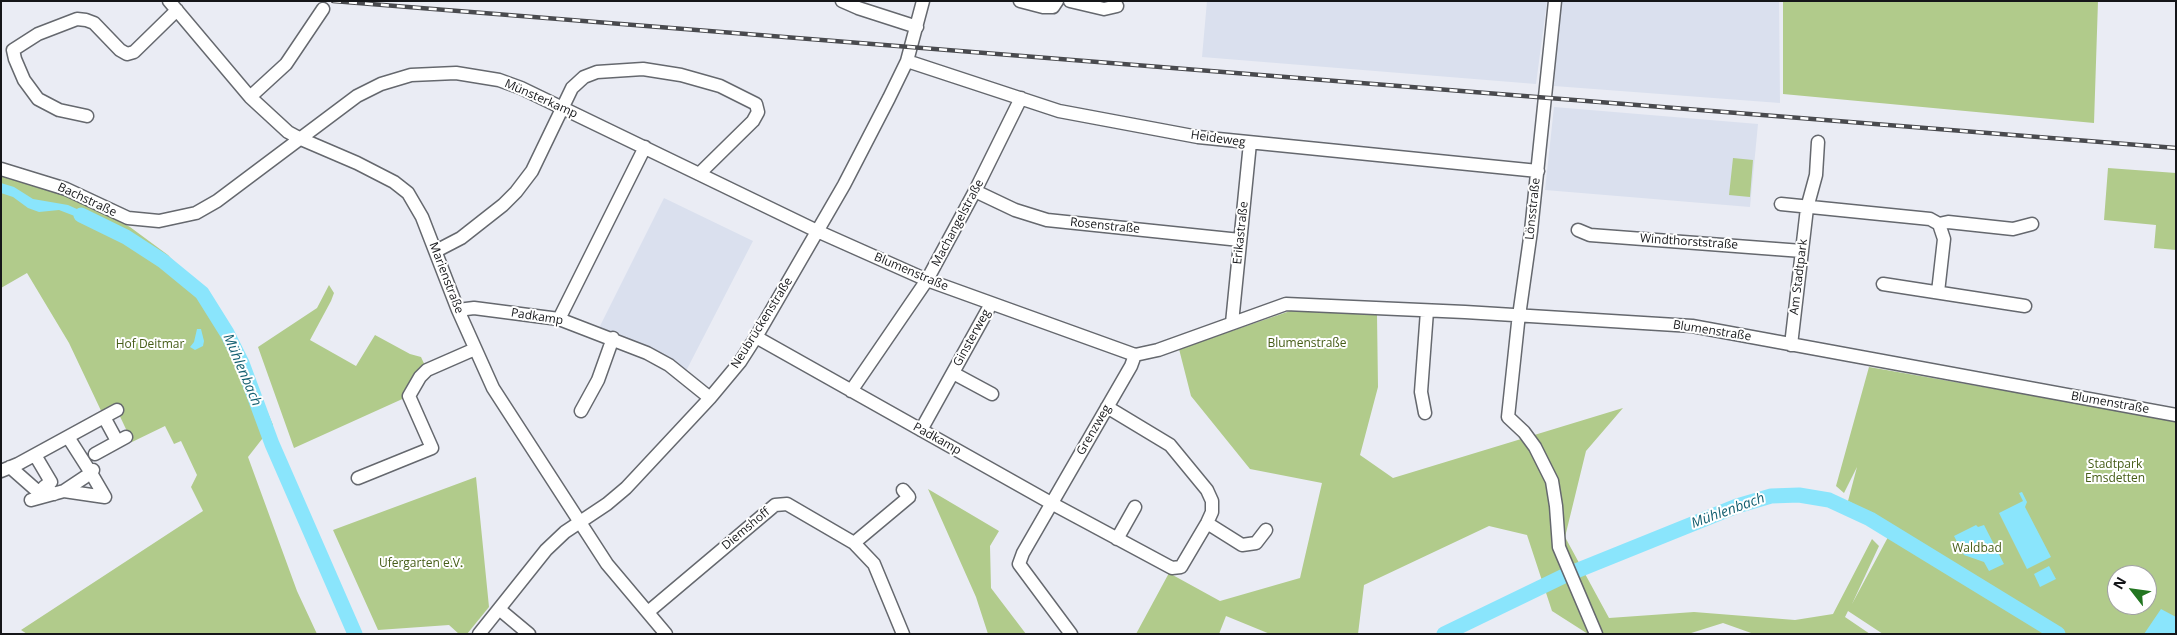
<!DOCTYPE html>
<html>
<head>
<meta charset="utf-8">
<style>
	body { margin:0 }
	#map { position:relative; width:2177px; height:635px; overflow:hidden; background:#eaecf4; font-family:"Open Sans",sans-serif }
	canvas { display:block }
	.frame { position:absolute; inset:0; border:2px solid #151619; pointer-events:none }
	.north { position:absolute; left:2107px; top:565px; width:50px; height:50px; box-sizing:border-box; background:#fff; border:1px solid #a1a2a3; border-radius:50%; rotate:300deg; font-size:14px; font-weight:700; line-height:20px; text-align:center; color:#151619 }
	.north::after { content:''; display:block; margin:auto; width:18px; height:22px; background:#227520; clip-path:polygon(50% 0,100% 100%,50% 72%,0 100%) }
</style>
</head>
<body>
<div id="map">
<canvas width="2177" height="635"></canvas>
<div class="frame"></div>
<div class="north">N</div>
</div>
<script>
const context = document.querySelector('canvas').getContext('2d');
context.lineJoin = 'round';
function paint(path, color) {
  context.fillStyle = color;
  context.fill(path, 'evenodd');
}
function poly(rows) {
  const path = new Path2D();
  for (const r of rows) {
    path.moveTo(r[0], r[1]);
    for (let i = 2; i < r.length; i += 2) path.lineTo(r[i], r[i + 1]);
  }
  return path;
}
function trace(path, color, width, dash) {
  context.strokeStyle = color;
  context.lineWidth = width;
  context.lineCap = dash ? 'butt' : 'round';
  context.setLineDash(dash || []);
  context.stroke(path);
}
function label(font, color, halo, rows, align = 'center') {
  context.font = font + ' "Open Sans",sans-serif';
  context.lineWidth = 4;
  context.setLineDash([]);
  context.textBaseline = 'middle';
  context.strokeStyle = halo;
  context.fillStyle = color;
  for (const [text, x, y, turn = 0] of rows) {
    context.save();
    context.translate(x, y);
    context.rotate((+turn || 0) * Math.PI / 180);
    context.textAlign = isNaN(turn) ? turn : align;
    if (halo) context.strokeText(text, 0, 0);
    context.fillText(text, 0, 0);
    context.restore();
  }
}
paint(poly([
	[1207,1,1547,1,1536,84,1202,57],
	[1561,1,1779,1,1780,103,1554,86],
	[1554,107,1758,124,1750,207,1545,190],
	[664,198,753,241,686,371,599,328]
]), '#dae0ee');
paint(poly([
	[1783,1,2098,1,2094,123,1783,94],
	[1733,158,1753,160,1750,197,1729,195],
	[2108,168,2176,173,2176,250,2154,248,2156,225,2104,220],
	[1,175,45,187,71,197,130,227,168,255,202,293,236,338,273,425,248,457,297,591,317,634,27,634,21,630,203,511,191,487,197,475,181,441,174,444,165,426,132,442,117,410,104,417,69,343,27,273,1,288],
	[329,285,334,293,331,301,310,340,356,366,375,335,410,354,421,357,427,370,409,396,294,448,258,347,317,308],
	[1293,310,1377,315,1378,387,1360,455,1393,478,1623,408,1586,451,1565,537,1609,618,1694,612,1795,620,1833,614,1872,539,1879,546,1852,604,1894,526,1848,501,1857,467,1844,493,1836,486,1869,367,2012,392,2014,389,2176,421,2176,634,1883,634,1848,611,1845,617,1870,634,1754,634,1723,623,1688,634,1588,634,1552,611,1527,535,1489,526,1364,585,1358,634,1270,634,1226,616,1219,634,1136,634,1169,573,1220,601,1300,578,1322,483,1250,469,1191,396,1179,349],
	[2117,575,2147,575,2147,605,2117,605],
	[476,477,489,607,467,634,459,634,449,625,378,630,333,530],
	[928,489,999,531,990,546,991,588,1026,634,988,634,976,597]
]), '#b1cb8b');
paint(poly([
	[1,183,14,187,33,199,68,205,101,220,96,229,85,220,59,210,39,212,28,208,13,197,1,193],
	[197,329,201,329,204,341,203,346,195,350,190,347,194,342],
	[2022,492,2027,502,2025,507,2051,557,2027,569,1999,513,2023,501,2019,493],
	[1976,525,1978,527,1984,525,2004,564,1989,571,1984,562,1964,555,1954,536],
	[2049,566,2056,579,2040,587,2034,574],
	[2161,609,2176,617,2176,634,2144,634]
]), '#8ae5fc');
trace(poly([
	[81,215,126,237,163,261,202,293,227,333,242,363,272,444,355,634],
	[1444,634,1566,575,1737,506,1771,496,1799,495,1829,500,1870,519,2058,634]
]), '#8ae5fc', 15);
const minor = poly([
	[169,1,250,97,288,132,301,139,357,163,394,182,408,193,422,217,458,310,493,388,607,564,666,634],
	[842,1,858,8,917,27],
	[1020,1,1043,7,1053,7,1057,1],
	[1070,1,1104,9,1117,6],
	[1555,1,1531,231,1518,323,1508,417,1524,432,1535,447,1552,481,1556,506,1559,547,1596,634],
	[907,61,1059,111,1198,137,1538,171],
	[250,97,286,64,323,9],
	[87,116,59,110,38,99,24,80,15,59,13,50,38,34,77,19,86,20,94,23,120,50,127,54,134,52,177,10],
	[1,169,66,189,128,218,159,221,196,213,217,201,357,96,381,84,411,75,456,73,499,80,521,88,817,231,927,280,1135,355,1158,350,1286,304,1465,312,1692,326,2176,415],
	[975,191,1015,210,1047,220,1240,240],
	[1781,204,1930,219,1939,224,1944,239,1938,292],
	[1939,224,1948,222,2013,229,2032,224],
	[1578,230,1590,235,1802,251],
	[436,251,461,238,503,205,516,192,532,171,572,88,584,77,597,72,643,69,681,75,720,86,756,104,758,112,753,121,699,174],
	[1883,284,2025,306],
	[458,310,474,308,559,319,647,353,669,365,710,398],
	[559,319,645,147],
	[1232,323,1250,143],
	[756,337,1051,503,1172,568,1181,567,1207,523,1212,512,1212,501,1207,490,1170,445,1107,407],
	[1791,345,1807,208,1816,175,1818,142],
	[953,373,992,394],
	[851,391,927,280,975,191,1021,98],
	[117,410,104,417,117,441],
	[581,411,598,380,613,338],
	[1425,413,1421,392,1427,311],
	[921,430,991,304],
	[68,437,91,473],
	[95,454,126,437],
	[35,455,51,482,44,487,54,494],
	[10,467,35,489],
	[1,471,18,464,104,417],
	[358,478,432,448,409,396,420,377,427,370,475,349],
	[64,491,105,497,91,473,93,470],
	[31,500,64,491,85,477],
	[1207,523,1242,545,1256,543,1266,530],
	[1117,539,1135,507],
	[854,543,909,497,903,490],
	[499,609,529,634],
	[648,612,775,505,787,504,854,543,874,564,903,634],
	[479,634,546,550,565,532,607,504,626,488,710,398,740,362,756,337,844,185,889,98,907,61,923,1],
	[1071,634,1019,564,1023,553,1131,366,1135,355]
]);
trace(minor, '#65686e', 15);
trace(minor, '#fff', 12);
const rail = poly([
	[333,1,2176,148]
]);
trace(rail, '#494a4e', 4.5);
trace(rail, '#fff', 2.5, [8]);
label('12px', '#151619', '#fff', [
	["Münsterkamp",541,99,24],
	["Heideweg",1218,139,8],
	["Bachstraße",87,200,25],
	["Lönsstraße",1533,209,-84],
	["Machangelstraße",958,223,-62],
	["Rosenstraße",1105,226,6],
	["Erikastraße",1241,233,-84],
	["Windthorststraße",1689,242,4],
	["Blumenstraße",911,272,23],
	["Am Stadtpark",1799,277,-83],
	["Marienstraße",446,278,69],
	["Padkamp",537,317,9],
	["Neubrückenstraße",762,323,-58],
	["Blumenstraße",1712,331,9],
	["Ginsterweg",972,338,-61],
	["Blumenstraße",2110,403,10],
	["Grenzweg",1094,430,-60],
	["Padkamp",937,439,29],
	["Diemshoff",746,529,-40]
]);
label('12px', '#465d18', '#fff', [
	["Blumenstraße",1307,344],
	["Hof Deitmar",150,345],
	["Stadtpark",2115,465],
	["Emsdetten",2115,479],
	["Waldbad",1977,549],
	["Ufergarten e.V.",421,564]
]);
label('italic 14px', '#135f70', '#fff', [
	["Mühlenbach",242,370,67],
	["Mühlenbach",1728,511,-20]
]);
</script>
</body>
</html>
